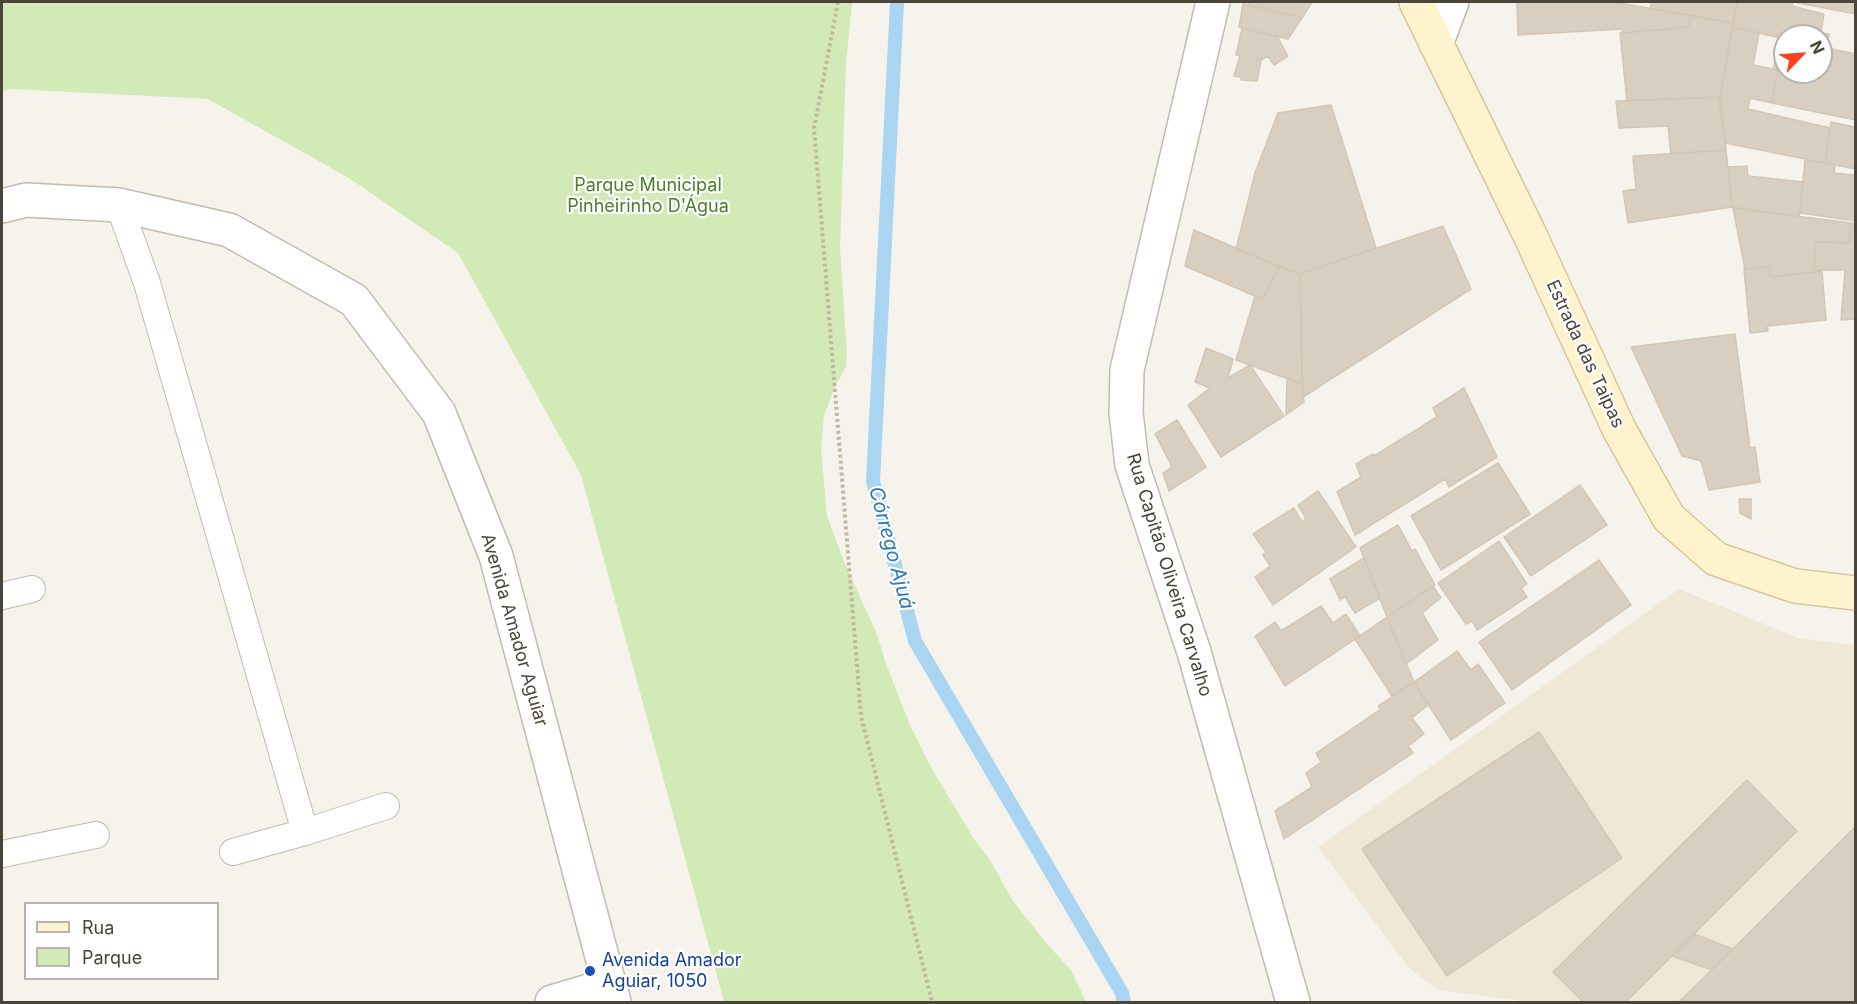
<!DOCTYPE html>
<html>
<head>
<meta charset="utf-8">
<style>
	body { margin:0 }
	#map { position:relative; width:1857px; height:1004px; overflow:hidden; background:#f6f3ec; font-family:Inter,sans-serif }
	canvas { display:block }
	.frame { position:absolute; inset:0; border:3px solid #4b4439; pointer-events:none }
	.legend { position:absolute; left:24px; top:902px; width:195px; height:78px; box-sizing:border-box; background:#fff; border:2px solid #b7b4b0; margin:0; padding:8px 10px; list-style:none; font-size:18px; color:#4b4439 }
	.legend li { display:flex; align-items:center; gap:12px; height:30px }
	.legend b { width:30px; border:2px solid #b7b4b0 }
	.north { position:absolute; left:1773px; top:24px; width:60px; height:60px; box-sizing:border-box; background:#fff; border:2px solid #b7b4b0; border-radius:50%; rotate:65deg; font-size:16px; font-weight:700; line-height:24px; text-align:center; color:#4b4439 }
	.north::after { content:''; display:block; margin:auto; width:21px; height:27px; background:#fc3f1d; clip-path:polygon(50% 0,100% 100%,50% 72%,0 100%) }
</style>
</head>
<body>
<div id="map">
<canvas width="1857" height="1004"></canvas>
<div class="frame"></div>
<ul class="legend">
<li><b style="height:8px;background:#fff3cd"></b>Rua</li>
<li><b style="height:16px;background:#d2eab5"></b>Parque</li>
</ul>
<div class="north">N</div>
</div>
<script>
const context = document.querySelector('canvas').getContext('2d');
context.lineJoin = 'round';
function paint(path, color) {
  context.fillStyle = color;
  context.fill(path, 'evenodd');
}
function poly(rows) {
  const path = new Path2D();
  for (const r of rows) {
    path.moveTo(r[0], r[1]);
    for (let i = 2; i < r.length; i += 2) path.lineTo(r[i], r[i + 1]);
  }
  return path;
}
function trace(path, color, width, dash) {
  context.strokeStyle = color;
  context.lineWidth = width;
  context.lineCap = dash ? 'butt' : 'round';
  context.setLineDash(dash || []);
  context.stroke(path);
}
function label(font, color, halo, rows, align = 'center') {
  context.font = font + ' Inter,sans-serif';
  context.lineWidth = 4.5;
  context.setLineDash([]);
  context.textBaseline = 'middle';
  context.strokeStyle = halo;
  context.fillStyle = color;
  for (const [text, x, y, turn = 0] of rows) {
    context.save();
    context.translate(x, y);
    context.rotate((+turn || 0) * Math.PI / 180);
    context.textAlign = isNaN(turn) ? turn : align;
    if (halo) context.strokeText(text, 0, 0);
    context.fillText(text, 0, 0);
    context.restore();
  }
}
paint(poly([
	[1679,589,1798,638,1855,645,1855,1002,1529,1002,1438,990,1409,968,1318,847]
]), '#efe8d6');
paint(poly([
	[2,2,852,2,846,63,840,248,847,354,846,367,835,387,824,416,821,449,827,516,843,559,878,637,886,664,910,725,932,769,974,839,990,860,1013,901,1047,944,1071,970,1086,1002,724,1002,581,475,458,253,349,178,208,99,11,89,2,91]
]), '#d2eab5');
trace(poly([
	[897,2,873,481,915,641,1122,993,1124,1002]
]), '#a9d4f2', 14);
const building = poly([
	[1249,2,1312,2,1302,18,1248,5,1249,2],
	[1517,2,1613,2,1690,15,1689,27,1623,33,1622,29,1518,35,1517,2],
	[1652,2,1737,2,1733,23,1650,9,1652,2],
	[1737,2,1793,2,1792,6,1824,14,1821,33,1829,34,1827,48,1821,47,1821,36,1785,36,1785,39,1733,27,1737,2],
	[1798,2,1856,2,1856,14,1798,3,1798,2],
	[1243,4,1244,4,1302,18,1288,39,1239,27,1243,4],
	[1690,15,1733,23,1720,97,1627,101,1620,33,1689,27,1690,15],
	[1733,27,1759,33,1753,65,1778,70,1772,103,1750,98,1748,109,1830,128,1825,163,1725,143,1719,100,1733,27],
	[1242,28,1277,36,1288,56,1274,65,1268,56,1261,60,1257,81,1241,80,1241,77,1234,76,1240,55,1236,55,1242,28],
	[1781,38,1785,39,1785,72,1821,72,1821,47,1856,54,1856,120,1772,103,1778,70,1773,70,1781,38],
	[1720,97,1726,150,1671,154,1668,126,1619,128,1616,101,1720,97],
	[1331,105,1376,248,1300,274,1236,249,1255,173,1278,113,1331,105],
	[1831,122,1854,127,1856,124,1856,169,1825,163,1831,122],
	[1726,150,1732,207,1628,223,1623,191,1636,189,1633,156,1726,150],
	[1805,159,1835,165,1834,173,1856,175,1856,221,1800,213,1805,159],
	[1747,166,1748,176,1803,182,1799,216,1732,207,1728,167,1747,166],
	[1733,208,1851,223,1850,243,1816,242,1814,272,1771,277,1769,267,1745,269,1733,208],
	[1851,223,1856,224,1856,319,1841,320,1845,270,1814,270,1816,242,1850,243,1851,223],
	[1443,226,1471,289,1303,397,1300,274,1443,226],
	[1194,230,1279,267,1262,299,1185,266,1194,230],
	[1279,267,1300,274,1302,384,1236,360,1255,296,1263,299,1279,267],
	[1769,267,1771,277,1822,271,1826,320,1767,326,1768,331,1750,333,1744,269,1769,267],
	[1735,334,1750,448,1755,447,1760,482,1709,490,1701,461,1682,456,1631,347,1735,334],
	[1206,348,1233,359,1228,378,1250,365,1284,416,1221,457,1188,405,1210,388,1195,382,1206,348],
	[1287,378,1302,384,1304,402,1286,415,1287,378],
	[1464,388,1497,457,1449,487,1445,479,1355,535,1337,492,1361,477,1356,464,1373,454,1374,456,1437,417,1433,408,1464,388],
	[1177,420,1206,467,1169,491,1163,473,1172,467,1155,434,1177,420],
	[1498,463,1530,514,1441,570,1411,516,1498,463],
	[1580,485,1607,525,1531,576,1504,537,1580,485],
	[1318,491,1356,547,1273,605,1255,577,1270,566,1263,555,1266,552,1253,534,1294,508,1302,522,1306,519,1298,505,1318,491],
	[1739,499,1751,499,1751,519,1740,513,1739,499],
	[1398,525,1412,551,1415,549,1435,585,1387,617,1360,548,1398,525],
	[1499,541,1527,584,1521,588,1527,597,1477,630,1472,621,1466,624,1438,583,1499,541],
	[1364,558,1380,598,1355,613,1345,597,1340,600,1330,579,1364,558],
	[1599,560,1631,605,1512,690,1479,642,1599,560],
	[1433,586,1441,598,1422,613,1438,640,1406,664,1387,617,1433,586],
	[1321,606,1333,623,1346,614,1360,636,1285,686,1255,636,1275,622,1281,631,1321,606],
	[1387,617,1414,682,1392,696,1355,639,1387,617],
	[1457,651,1471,670,1478,664,1505,703,1451,740,1414,682,1457,651],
	[1414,682,1428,705,1412,718,1424,734,1408,746,1413,753,1284,839,1275,811,1312,787,1306,773,1321,762,1316,753,1381,709,1378,706,1414,682],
	[1539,732,1622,858,1447,976,1362,849,1539,732],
	[1747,780,1797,831,1626,1002,1583,1002,1553,972,1747,780],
	[1856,826,1856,1002,1679,1002,1733,949,1856,826],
	[1694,934,1733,949,1712,970,1672,956,1694,934]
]);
paint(building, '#d8cfc1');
trace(building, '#d3c7b4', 1.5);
const lane = poly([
	[119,205,147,283,305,832,386,806],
	[2,596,32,589],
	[233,852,305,832],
	[2,854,96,835]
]);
const street = poly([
	[1213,2,1127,370,1126,413,1132,465,1194,652,1293,1002],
	[1436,44,1452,2],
	[2,206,26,200,119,205,229,230,354,300,439,413,496,556,614,1002],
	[552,1002,609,985]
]);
const secondary = poly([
	[1416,2,1530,235,1619,429,1669,518,1716,559,1795,586,1856,593]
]);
trace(lane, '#c2bbae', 28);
trace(street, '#c2bbae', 36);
trace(secondary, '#d6c79b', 36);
trace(poly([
	[838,2,814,128,861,716,932,1002]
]), '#c4b79f', 4, [3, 3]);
trace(lane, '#fff', 26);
trace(street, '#fff', 33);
trace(secondary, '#fff3cd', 33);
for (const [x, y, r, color] of [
	[590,971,6,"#1a4fb4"]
]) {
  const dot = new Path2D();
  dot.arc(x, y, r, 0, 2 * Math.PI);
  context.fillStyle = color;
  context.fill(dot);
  trace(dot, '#fff', 2);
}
label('18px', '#4a7f2a', '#fff', [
	["Parque Municipal",648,186],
	["Pinheirinho D'Água",648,207]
]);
label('18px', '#4b4439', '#fff', [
	["Estrada das Taipas",1585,354,65],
	["Rua Capitão Oliveira Carvalho",1169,575,73],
	["Avenida Amador Aguiar",514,630,74]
]);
label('18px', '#164399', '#fff', [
	["Avenida Amador",602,961],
	["Aguiar, 1050",602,982]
], 'left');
label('italic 20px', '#2e7ab2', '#fff', [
	["Córrego Ajuá",891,548,75]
]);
</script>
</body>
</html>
